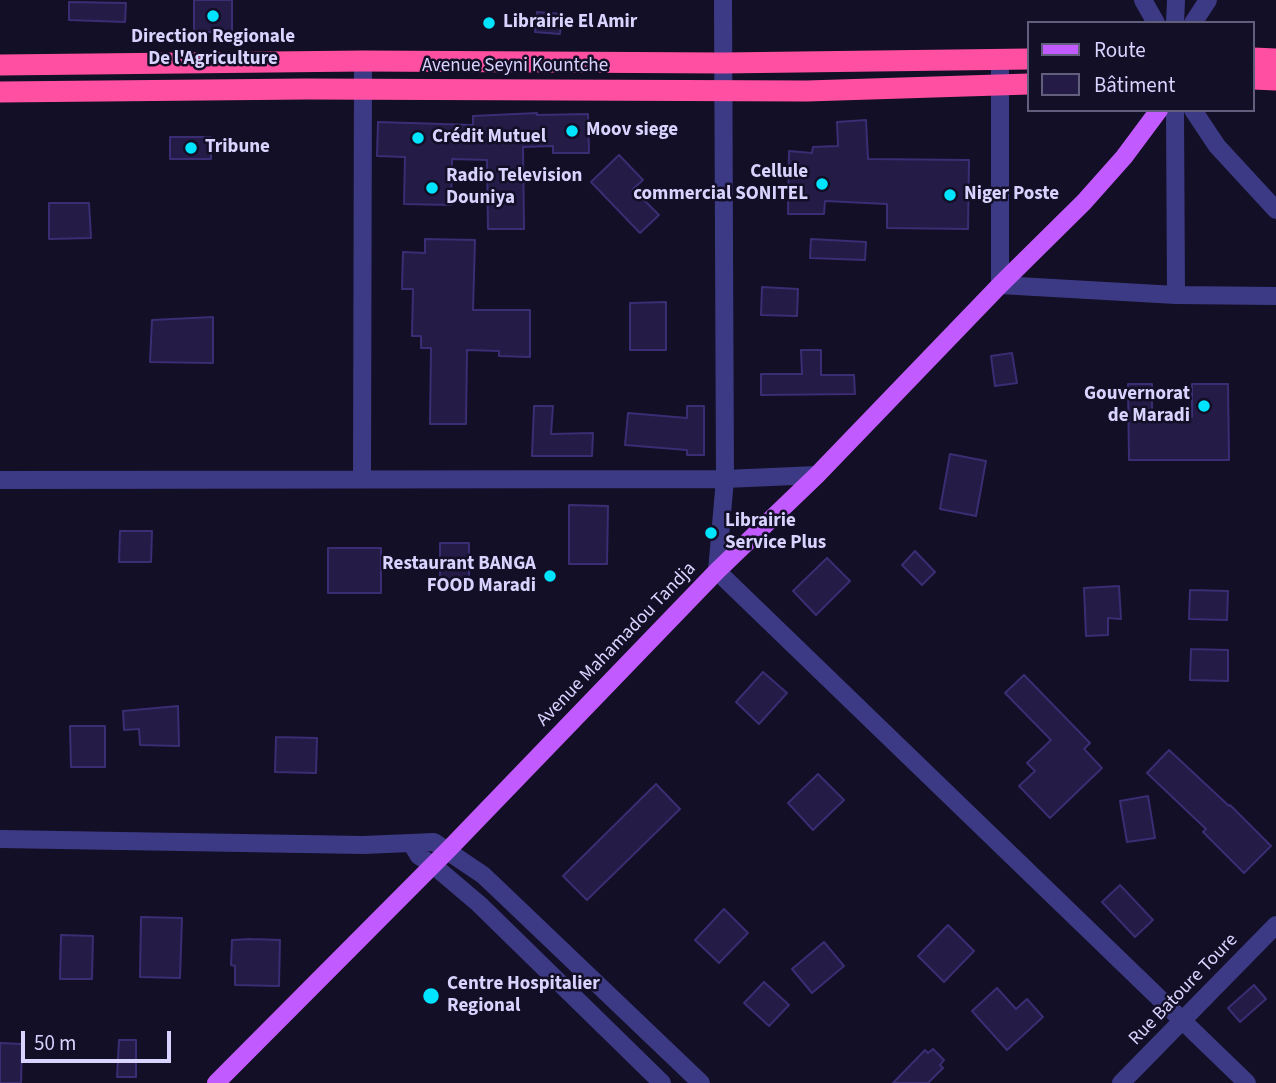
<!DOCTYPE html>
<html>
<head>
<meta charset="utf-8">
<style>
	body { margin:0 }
	#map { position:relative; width:1276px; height:1083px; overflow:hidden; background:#130f26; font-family:"Source Sans 3",sans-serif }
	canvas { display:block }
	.legend { position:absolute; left:1027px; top:21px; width:228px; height:91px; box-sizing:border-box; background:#130f26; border:2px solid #625e7d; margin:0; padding:9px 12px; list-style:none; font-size:21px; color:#d9d4ff }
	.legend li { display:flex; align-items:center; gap:14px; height:35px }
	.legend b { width:35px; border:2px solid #625e7d }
	.scale { position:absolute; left:21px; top:1031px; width:150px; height:32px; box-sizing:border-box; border:4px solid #d9d4ff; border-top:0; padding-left:9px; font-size:21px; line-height:24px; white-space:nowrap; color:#d9d4ff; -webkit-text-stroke:5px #130f26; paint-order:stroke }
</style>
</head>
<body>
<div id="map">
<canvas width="1276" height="1083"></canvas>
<ul class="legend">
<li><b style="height:9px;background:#c25bff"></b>Route</li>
<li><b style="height:19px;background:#241b47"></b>Bâtiment</li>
</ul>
<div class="scale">50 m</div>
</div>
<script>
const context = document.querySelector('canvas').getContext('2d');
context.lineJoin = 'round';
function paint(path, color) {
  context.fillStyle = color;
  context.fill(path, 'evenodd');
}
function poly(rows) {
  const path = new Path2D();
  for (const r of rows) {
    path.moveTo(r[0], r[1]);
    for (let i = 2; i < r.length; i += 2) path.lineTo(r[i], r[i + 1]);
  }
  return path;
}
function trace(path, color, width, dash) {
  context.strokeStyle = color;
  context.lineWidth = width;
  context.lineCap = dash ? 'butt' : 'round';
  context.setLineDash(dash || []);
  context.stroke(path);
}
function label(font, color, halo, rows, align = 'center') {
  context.font = font + ' "Source Sans 3",sans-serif';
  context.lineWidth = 5;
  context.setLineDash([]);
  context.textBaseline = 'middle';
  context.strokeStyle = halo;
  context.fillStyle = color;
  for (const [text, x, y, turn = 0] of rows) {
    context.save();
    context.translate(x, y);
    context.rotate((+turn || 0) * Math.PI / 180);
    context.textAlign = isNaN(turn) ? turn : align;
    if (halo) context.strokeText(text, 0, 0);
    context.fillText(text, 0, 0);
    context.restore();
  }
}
const building = poly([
	[194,0,232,0,232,32,194,32,194,0],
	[69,2,126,3,125,22,69,20,69,2],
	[537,12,562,14,560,34,535,32,537,12],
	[537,113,537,115,588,114,589,153,553,153,553,146,523,147,524,229,488,229,487,160,452,159,451,205,404,204,405,157,377,156,378,122,473,125,473,116,537,113],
	[866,120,868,159,969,160,968,229,887,228,887,204,825,201,824,214,788,214,789,151,812,153,813,147,838,146,837,122,866,120],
	[170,137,211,137,211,159,170,159,170,137],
	[619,155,643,180,633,189,659,215,640,233,591,182,619,155],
	[49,203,89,203,91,238,49,239,49,203],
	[425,239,475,240,473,310,530,310,530,357,499,356,499,351,467,350,466,424,430,424,431,348,421,348,421,336,412,336,413,289,402,289,403,252,425,253,425,239],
	[811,239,866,242,865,260,810,258,811,239],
	[762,287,798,289,797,316,761,315,762,287],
	[666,302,666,350,630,350,630,303,666,302],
	[213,317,213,363,150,362,152,320,213,317],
	[801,350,821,350,821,375,854,375,855,394,761,395,761,374,802,374,801,350],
	[1012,353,1017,383,995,386,991,356,1012,353],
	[1128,384,1152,384,1152,417,1192,417,1192,384,1228,384,1229,460,1129,460,1128,384],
	[534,406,553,406,551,434,593,433,592,456,532,456,534,406],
	[687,406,704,406,704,455,687,455,687,450,625,445,628,413,687,418,687,406],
	[950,454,986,461,976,516,940,509,950,454],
	[569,505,608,506,607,564,569,564,569,505],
	[120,531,152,531,151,562,119,562,120,531],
	[440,543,469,543,469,584,440,584,440,543],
	[328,548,381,548,381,593,328,593,328,548],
	[915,551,935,572,922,585,902,565,915,551],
	[827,558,850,581,816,615,793,591,827,558],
	[1119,586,1121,619,1108,618,1108,635,1086,636,1084,588,1119,586],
	[1190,590,1228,591,1227,620,1189,619,1190,590],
	[1191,649,1228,650,1228,681,1190,680,1191,649],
	[763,672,787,693,759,724,736,702,763,672],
	[1024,675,1090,743,1084,749,1102,768,1050,818,1019,786,1035,771,1027,763,1051,740,1005,693,1024,675],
	[178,706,179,746,140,745,139,729,124,730,123,711,178,706],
	[70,726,105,726,105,767,71,767,70,726],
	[276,737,317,738,316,773,275,772,276,737],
	[1169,750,1229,806,1230,805,1271,846,1244,873,1203,832,1206,829,1147,773,1169,750],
	[818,774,844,800,813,830,788,803,818,774],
	[656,784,680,809,587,900,563,876,656,784],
	[1148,796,1155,838,1127,842,1120,801,1148,796],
	[1120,885,1153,920,1135,937,1102,902,1120,885],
	[724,909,748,933,719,963,695,940,724,909],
	[141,917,182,918,180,978,140,977,141,917],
	[948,925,974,951,944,982,918,956,948,925],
	[61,935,93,936,92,979,60,979,61,935],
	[251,939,280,940,279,986,235,985,235,966,231,965,232,940,251,939],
	[824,942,844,966,812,993,792,969,824,942],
	[764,982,789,1005,769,1026,744,1003,764,982],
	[1254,985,1266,999,1240,1022,1228,1008,1254,985],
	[997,988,1016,1009,1027,999,1043,1017,1007,1050,972,1011,997,988],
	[119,1040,136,1040,136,1077,117,1077,119,1040],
	[0,1043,22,1044,21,1083,0,1083,0,1043],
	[933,1049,944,1060,940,1065,943,1068,928,1083,893,1083,925,1050,928,1053,933,1049]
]);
paint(building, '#241b47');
trace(building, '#3b2d73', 2);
trace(poly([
	[723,0,725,479,717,571,1247,1083],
	[1143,0,1156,23],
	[1175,23,1176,0],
	[1193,23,1208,0],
	[1000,60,1000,285,1176,295,1276,296],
	[1175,110,1176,295],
	[1193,110,1217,146,1276,210],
	[362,479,363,61],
	[0,480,725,479,817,475],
	[0,839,363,845,434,842,483,875,502,893,701,1083],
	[411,843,419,856,433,865,479,904,662,1083],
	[1121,1083,1276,925]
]), '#3d3a85', 18);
trace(poly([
	[216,1083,448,850,717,571,817,475,1000,285,1084,202,1124,157,1159,110]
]), '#c25bff', 18);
trace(poly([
	[1253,58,1276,59],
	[0,65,363,61,723,63,1029,59],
	[1253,79,1276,80],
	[0,92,307,89,807,91,1029,84]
]), '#ff4fa3', 21);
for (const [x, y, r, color] of [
	[213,16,7,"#00e5ff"],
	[489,23,7,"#00e5ff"],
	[572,131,7,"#00e5ff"],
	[418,138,7,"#00e5ff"],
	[191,148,7,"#00e5ff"],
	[822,184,7,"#00e5ff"],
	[432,188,7,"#00e5ff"],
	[950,195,7,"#00e5ff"],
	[1204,406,7,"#00e5ff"],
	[711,533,7,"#00e5ff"],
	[550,576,7,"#00e5ff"],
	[431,996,9,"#00e5ff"]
]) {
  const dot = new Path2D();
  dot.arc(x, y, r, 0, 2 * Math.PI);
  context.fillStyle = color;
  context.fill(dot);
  trace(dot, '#130f26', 2.5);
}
label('bold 19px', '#d9d4ff', '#130f26', [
	["Librairie El Amir",503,23],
	["Direction Regionale",213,38,"center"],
	["De l'Agriculture",213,60,"center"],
	["Moov siege",586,131],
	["Crédit Mutuel",432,138],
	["Tribune",205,148],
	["Cellule",808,173,"right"],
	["commercial SONITEL",808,195,"right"],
	["Radio Television",446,177],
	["Douniya",446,199],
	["Niger Poste",964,195],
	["Gouvernorat",1190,395,"right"],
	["de Maradi",1190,417,"right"],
	["Librairie",725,522],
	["Service Plus",725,544],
	["Restaurant BANGA",536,565,"right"],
	["FOOD Maradi",536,587,"right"],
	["Centre Hospitalier",447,985],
	["Regional",447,1007]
], 'left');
label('19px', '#d9d4ff', '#130f26', [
	["Avenue Seyni Kountche",515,67],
	["Avenue Mahamadou Tandja",617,645,-46],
	["Rue Batoure Toure",1184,990,-46]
]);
</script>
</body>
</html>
